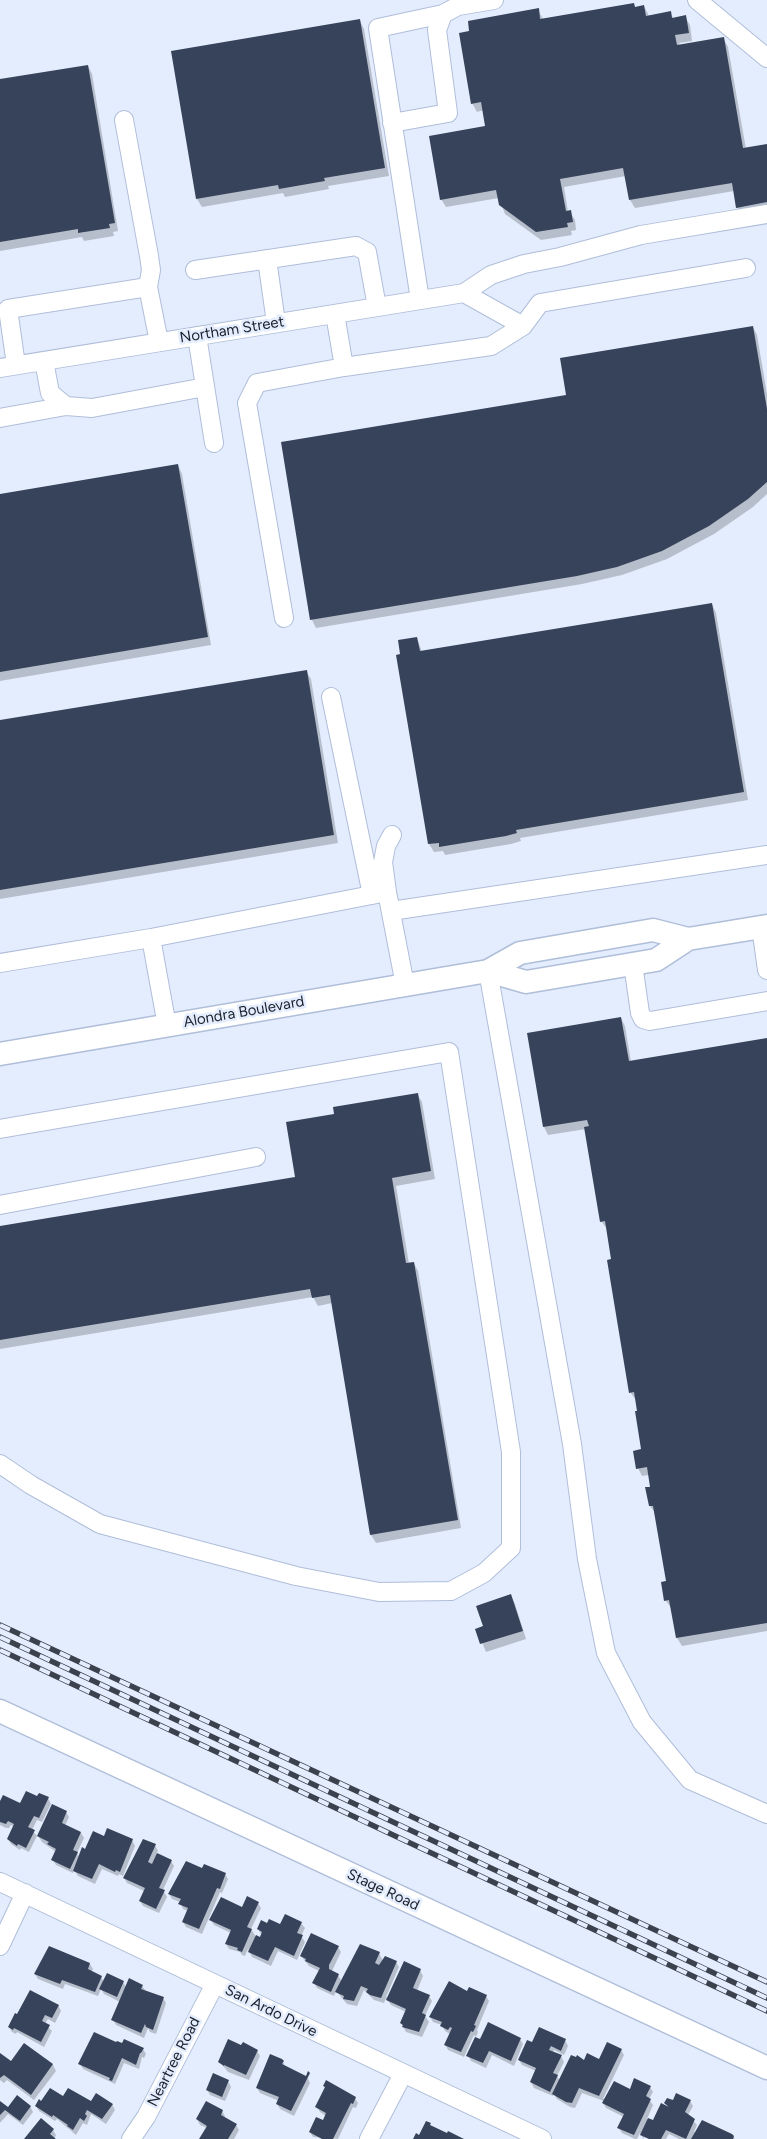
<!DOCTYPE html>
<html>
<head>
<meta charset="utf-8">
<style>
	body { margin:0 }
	canvas { display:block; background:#e4edfe }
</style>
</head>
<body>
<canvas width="767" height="2139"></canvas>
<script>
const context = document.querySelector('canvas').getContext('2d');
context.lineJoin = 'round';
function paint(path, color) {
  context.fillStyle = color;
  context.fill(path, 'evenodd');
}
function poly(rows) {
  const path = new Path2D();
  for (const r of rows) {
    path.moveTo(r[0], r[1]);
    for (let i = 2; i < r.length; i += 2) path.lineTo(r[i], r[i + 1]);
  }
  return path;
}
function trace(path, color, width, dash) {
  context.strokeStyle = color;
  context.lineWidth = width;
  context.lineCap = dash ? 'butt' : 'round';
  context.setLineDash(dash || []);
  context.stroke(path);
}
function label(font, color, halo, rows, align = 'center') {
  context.font = font + ' Figtree,sans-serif';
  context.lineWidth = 5;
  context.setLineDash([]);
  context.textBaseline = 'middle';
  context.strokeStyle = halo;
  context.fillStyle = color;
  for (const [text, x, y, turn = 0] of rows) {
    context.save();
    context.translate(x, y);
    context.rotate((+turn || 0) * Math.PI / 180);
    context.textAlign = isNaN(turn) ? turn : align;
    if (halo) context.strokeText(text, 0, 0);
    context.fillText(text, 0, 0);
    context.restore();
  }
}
paint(poly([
	[644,6,649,16,670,13,674,19,685,17,690,25,692,41,679,43,680,46,723,38,728,47,746,149,767,145,767,211,742,215,737,207,734,191,635,208,630,200,626,176,564,187,568,212,570,212,575,220,576,230,571,231,572,235,541,240,505,214,499,198,446,207,441,199,487,127,484,110,477,112,472,103,471,32,538,10,543,19],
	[360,21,364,29,389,176,328,186,329,189,285,197,283,193,202,207,197,199],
	[88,66,92,74,118,231,113,232,114,236,84,241,82,237,0,251,0,81],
	[753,327,757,335,767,394,767,494,753,507,714,534,667,559,622,575,582,584,316,628,312,620,568,396],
	[178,465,182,474,211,645,0,681,0,495],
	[712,604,716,613,748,800,520,838,521,841,511,844,445,855,443,851,434,852,429,844,402,655,417,638,422,652],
	[306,671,311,679,338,843,0,899,0,721],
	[621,1018,625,1026,631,1062,767,1039,767,1631,682,1646,677,1638,672,1609,666,1601,663,1583,667,1582,656,1514,650,1506,647,1488,652,1488,649,1475,642,1476,638,1468,643,1450,638,1412,636,1400,630,1392,607,1229,601,1221,586,1129,548,1135,544,1127],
	[417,1094,422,1102,435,1179,396,1186,409,1264,414,1263,418,1271,461,1528,376,1543,371,1535,332,1303,318,1306,313,1297,0,1349,0,1228,296,1178,336,1115],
	[511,1596,515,1604,526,1639,486,1652,477,1630,485,1627],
	[38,1797,48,1798,51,1804,42,1822,37,1820,32,1830,37,1836,29,1852,21,1848,20,1850,11,1844,8,1839,14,1827,11,1825,9,1828,6,1828,0,1825,0,1801,21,1804],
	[66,1812,69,1817,65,1826,81,1833,84,1838,77,1853,80,1859,85,1850,104,1837,132,1840,135,1846,123,1876,119,1874,118,1876,102,1869,95,1884,78,1876,74,1870,73,1873,56,1865,53,1860,56,1852,42,1842,38,1836],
	[155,1845,158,1851,156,1854,171,1861,174,1866,163,1890,167,1897,159,1913,143,1906,140,1901,144,1891,127,1883,124,1878],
	[203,1870,225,1874,228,1879,222,1893,220,1892,202,1934,186,1927,183,1922,188,1911,183,1909,180,1902,172,1899,169,1894],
	[258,1903,261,1908,251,1929,256,1937,260,1938,261,1934,258,1929,301,1923,305,1928,301,1936,305,1942,297,1960,278,1951,271,1966,252,1957,248,1949,245,1956,242,1955,240,1952,229,1949,226,1944,231,1933,214,1925,211,1920],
	[338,1947,341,1952,332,1971,338,1975,342,1982,379,1953,383,1961,396,1962,399,1967,386,1997,389,1998,420,1970,423,1976,417,1991,429,1996,432,2001,425,2016,429,2022,422,2037,406,2032,401,2023,406,2012,391,2005,386,1998,384,2003,374,2000,364,1990,357,2006,347,2004,336,1991,334,1996,317,1988,314,1983,319,1971,309,1966,301,1956],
	[90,1964,93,1969,91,1972,101,1977,104,1982,123,1982,126,1987,142,1986,146,1991,163,1998,166,2003,156,2034,150,2032,148,2028,144,2038,116,2025,113,2020,120,2002,104,1994,101,1989,98,1996,65,1984,63,1989,38,1979,35,1974],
	[467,1993,486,1996,489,2001,477,2030,478,2032,476,2037,474,2035,464,2057,448,2050,445,2044,450,2034,445,2031,442,2025,433,2022,430,2017],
	[58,2005,61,2011,55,2023,48,2019,45,2024,52,2031,44,2047,17,2032,16,2034,12,2032,9,2027],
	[520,2039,523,2044,514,2066,492,2055,486,2068,471,2061,468,2055,480,2041],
	[565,2040,568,2046,564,2055,554,2050,553,2053,561,2056,564,2062,557,2076,560,2081,584,2062,599,2060,621,2050,624,2055,603,2099,633,2092,631,2087,634,2079,650,2087,653,2092,649,2099,653,2105,647,2119,653,2122,669,2108,666,2103,690,2101,693,2106,688,2115,697,2125,694,2132,733,2137,735,2139,679,2139,669,2134,666,2139,649,2139,644,2136,644,2139,640,2133,637,2139,635,2139,622,2133,619,2128,624,2117,606,2108,603,2103,604,2101,582,2093,575,2108,570,2107,557,2099,554,2094,553,2096,534,2088,531,2082,536,2071,522,2065,519,2060,533,2044],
	[117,2044,143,2049,146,2054,144,2058,142,2057,139,2069,124,2063,115,2084,83,2069,80,2064],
	[24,2045,53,2065,56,2071,34,2100,7,2080,4,2083,0,2080,0,2055,11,2063],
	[242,2047,257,2051,260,2056,249,2080,228,2072,220,2062],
	[283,2062,286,2068,307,2077,310,2083,294,2116,280,2109,277,2104,279,2101,260,2093,257,2088],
	[228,2081,231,2087,225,2101,210,2095,207,2090],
	[63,2098,112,2104,115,2110,106,2124,91,2114,87,2125,83,2123,76,2135,57,2119,55,2121,39,2111,36,2106],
	[355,2098,358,2103,356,2108,353,2107,338,2139,313,2137,310,2132,324,2122,326,2116,320,2112,317,2107],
	[0,2102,8,2109,30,2106,33,2112,23,2125,8,2114,0,2123],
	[222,2111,225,2116,224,2118,236,2125,239,2130,234,2139,201,2139,207,2128,200,2125,197,2119],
	[53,2130,56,2135,54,2139,26,2139]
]), '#0003');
paint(poly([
	[634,3,635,7,644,5,646,16,671,11,672,18,686,15,689,33,675,35,677,45,724,37,743,148,767,144,767,202,736,208,732,183,629,200,623,168,560,179,566,211,571,210,573,222,567,223,568,227,536,232,499,205,496,190,440,200,429,136,485,126,481,102,471,104,459,33,469,31,468,21,539,8,540,19],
	[360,19,385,168,324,178,325,181,279,189,278,185,196,199,171,51],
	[88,65,115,223,109,224,110,228,78,233,78,229,0,242,0,79],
	[753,326,767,409,767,482,748,499,709,526,662,551,617,567,577,576,310,620,281,442,566,395,560,358],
	[178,464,208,637,0,672,0,494],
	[712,603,744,792,516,830,517,833,506,836,439,847,439,843,428,844,396,655,400,654,398,640,417,637,420,651],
	[307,670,334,835,0,890,0,720],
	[621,1017,629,1061,767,1038,767,1623,676,1638,669,1600,664,1601,661,1582,666,1581,653,1506,649,1506,645,1487,650,1487,647,1467,636,1469,633,1451,641,1449,635,1411,637,1411,634,1392,629,1393,607,1260,611,1259,605,1221,600,1222,584,1127,589,1126,587,1120,543,1127,527,1033],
	[418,1093,431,1171,392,1178,406,1263,414,1262,458,1520,370,1535,330,1295,312,1298,310,1289,0,1340,0,1226,295,1177,286,1122,334,1114,333,1107],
	[511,1594,523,1631,480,1644,475,1629,483,1626,476,1606],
	[26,1791,37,1796,39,1793,49,1797,39,1818,34,1816,28,1827,35,1830,26,1848,18,1844,17,1846,7,1839,14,1824,8,1821,6,1824,0,1822,0,1801,3,1795,20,1803],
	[52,1804,67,1811,62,1823,81,1832,73,1850,78,1852,70,1869,51,1860,56,1849,47,1844,49,1842,37,1836],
	[107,1828,133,1839,120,1872,116,1870,115,1872,99,1864,92,1879,73,1871,82,1847,85,1849,93,1831,104,1836],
	[143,1839,156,1844,148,1862,152,1864,157,1853,172,1860,159,1888,165,1890,156,1909,139,1901,145,1888,123,1878],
	[186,1861,202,1868,204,1864,226,1873,220,1889,217,1888,199,1929,182,1922,188,1908,178,1904,181,1899,168,1894],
	[247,1896,259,1902,247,1927,252,1929,242,1952,237,1950,238,1948,225,1944,231,1930,209,1920,221,1897,242,1907],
	[285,1914,302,1922,297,1933,303,1935,294,1956,275,1947,268,1961,248,1952,256,1935,260,1937,262,1932,257,1929,261,1920,267,1923,269,1919,280,1924],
	[311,1933,339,1946,329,1965,329,1969,339,1974,331,1992,312,1983,320,1968,305,1961,306,1959,300,1956],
	[360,1944,380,1952,375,1963,379,1965,385,1956,397,1961,381,1998,370,1995,366,1992,368,1989,361,1986,354,2001,343,1999,344,1996,335,1992],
	[49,1946,90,1963,88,1969,102,1976,95,1992,62,1980,60,1984,34,1974],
	[404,1961,421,1969,413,1988,430,1995,422,2013,426,2015,419,2032,402,2027,403,2025,400,2023,406,2009,386,2000],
	[107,1973,124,1981,117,1997,99,1989],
	[129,1978,143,1985,141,1989,164,1997,153,2030,146,2027,145,2024,141,2033,111,2020],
	[449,1981,467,1991,469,1987,487,1995,474,2025,476,2026,473,2032,471,2031,461,2052,444,2045,452,2028,450,2027,448,2030,440,2026,442,2022,429,2017],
	[30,1990,59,2005,52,2018,45,2015,42,2021,50,2025,41,2042,14,2028,13,2030,8,2027,15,2013,17,2014],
	[488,2022,521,2038,511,2061,489,2051,483,2063,466,2056,475,2037,480,2039],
	[539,2027,566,2039,561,2051,551,2046,549,2050,562,2055,553,2073,558,2075,550,2092,530,2082,536,2068,518,2060,527,2040,532,2042],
	[94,2032,116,2042,117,2041,122,2043,124,2039,144,2048,141,2053,140,2053,136,2065,122,2058,112,2081,109,2080,110,2078,78,2064],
	[228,2039,241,2045,243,2042,258,2050,246,2075,224,2065,224,2066,218,2062],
	[607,2042,622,2049,599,2096,579,2088,572,2103,566,2102,552,2094,571,2055,576,2057,577,2055,584,2060,587,2053,599,2059],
	[24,2043,53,2064,31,2095,4,2075,0,2078,0,2053,11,2061],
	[270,2054,282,2059,284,2061,282,2064,306,2076,308,2071,310,2073,291,2111,276,2104,279,2097,256,2088],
	[213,2073,229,2080,222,2097,206,2090],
	[634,2078,651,2086,646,2096,651,2099,634,2135,617,2128,624,2114,602,2103,614,2081,630,2089],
	[326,2080,356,2097,353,2104,351,2103,333,2139,322,2139,309,2132,316,2117,323,2120,326,2113,315,2107,325,2087,323,2086],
	[50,2088,63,2096,68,2088,91,2101,96,2093,113,2104,102,2119,87,2110,85,2114,87,2116,84,2121,80,2118,73,2130,67,2126,68,2125,53,2115,52,2117,35,2106,39,2099,41,2101],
	[676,2093,691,2100,685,2112,695,2119,686,2139,666,2130,661,2139,649,2139,640,2135,648,2118,653,2120,661,2103,669,2107,664,2103,667,2098,673,2100],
	[17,2095,31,2106,20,2121,5,2110,0,2115,0,2101,8,2107],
	[206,2101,223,2110,221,2115,237,2124,228,2139,199,2139,207,2126,196,2119],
	[41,2118,54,2129,50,2134,56,2139,24,2139],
	[702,2120,732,2134,734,2136,733,2139,691,2139],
	[426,2121,431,2123,430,2125,447,2133,448,2131,464,2139,413,2139,416,2133,419,2135]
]), '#37435a');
const minor = poly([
	[697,0,767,58],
	[124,120,149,256,151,270,148,287],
	[392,123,448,113,437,30,443,14,458,6,494,0],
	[267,259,276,323],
	[195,270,356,246,367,252,377,307],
	[464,293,523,326],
	[420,300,378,28,443,14],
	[335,314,344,367],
	[197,336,214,443],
	[44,361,50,393,66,406,92,408,205,387],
	[16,365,8,309,148,287,159,342],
	[0,368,464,293,491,275,524,264,560,257,641,235,767,214],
	[0,418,66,406],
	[284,618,247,403,257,383,344,367,491,346,523,326,540,303,746,268],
	[331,697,372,895],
	[387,892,383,862,386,846,392,835],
	[391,911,767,855],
	[761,927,767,970],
	[0,963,151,938],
	[633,964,640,1013,643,1019,650,1021,767,1001],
	[488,971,572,1444,587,1559,606,1653,642,1722,690,1780,767,1814],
	[167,1026,151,938,387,892,405,985],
	[0,1129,449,1052,511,1452,511,1548,484,1573,451,1591,379,1592,296,1576,100,1524,31,1485,0,1464],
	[0,1205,256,1157],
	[0,1882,542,2139],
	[0,1946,25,1893],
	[131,2139,146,2117,215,1984],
	[369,2139,403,2074]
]);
const major = poly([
	[488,971,526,982,656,960,688,939,767,926],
	[0,1054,488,971,520,953,653,930,688,939],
	[0,1711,767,2068]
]);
trace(minor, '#afbed9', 20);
trace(major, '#afbed9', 25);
trace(minor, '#fff', 18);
trace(major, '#fff', 22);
const rail = poly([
	[0,1625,767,1982],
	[0,1637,767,1998],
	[0,1650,767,2011]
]);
trace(rail, '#3c424d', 5.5);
trace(rail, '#e4edfe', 4, [11]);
label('15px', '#1b212b', '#e4edfe', [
	["Northam Street",232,330,-9],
	["Alondra Boulevard",244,1012,-10],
	["Stage Road",383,1890,25],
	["San Ardo Drive",271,2011,26],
	["Neartree Road",174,2062,-63]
]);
</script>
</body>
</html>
